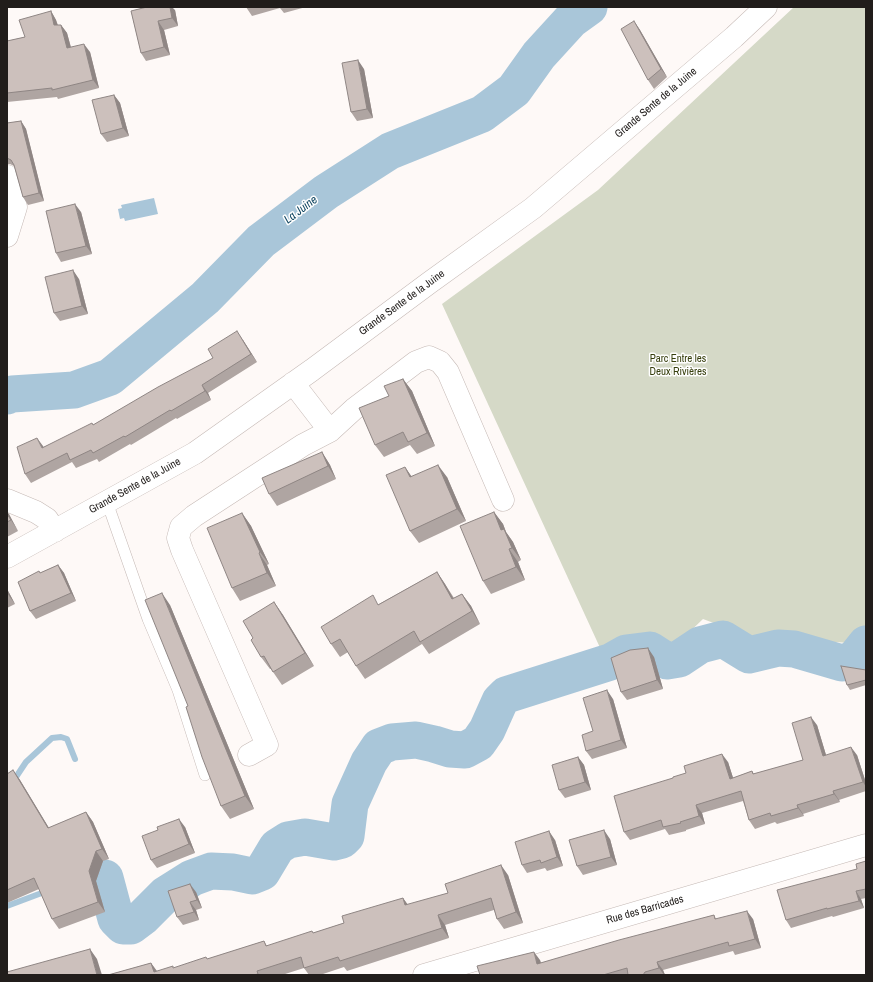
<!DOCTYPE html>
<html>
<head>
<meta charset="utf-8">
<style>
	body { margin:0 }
	#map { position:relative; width:873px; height:982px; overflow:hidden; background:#fef9f7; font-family:"Archivo Narrow",sans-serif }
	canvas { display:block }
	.frame { position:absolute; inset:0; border:8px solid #211d1b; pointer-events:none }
</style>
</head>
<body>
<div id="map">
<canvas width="873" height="982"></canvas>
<div class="frame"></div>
</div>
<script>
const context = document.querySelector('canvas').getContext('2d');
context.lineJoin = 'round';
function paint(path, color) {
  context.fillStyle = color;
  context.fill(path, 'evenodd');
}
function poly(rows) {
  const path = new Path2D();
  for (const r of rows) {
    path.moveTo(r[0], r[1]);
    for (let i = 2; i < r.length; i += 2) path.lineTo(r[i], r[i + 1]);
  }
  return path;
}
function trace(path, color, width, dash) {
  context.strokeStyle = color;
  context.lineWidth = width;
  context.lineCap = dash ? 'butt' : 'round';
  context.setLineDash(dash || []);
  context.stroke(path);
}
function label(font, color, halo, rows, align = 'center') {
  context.font = font + ' "Archivo Narrow",sans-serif';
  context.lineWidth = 3;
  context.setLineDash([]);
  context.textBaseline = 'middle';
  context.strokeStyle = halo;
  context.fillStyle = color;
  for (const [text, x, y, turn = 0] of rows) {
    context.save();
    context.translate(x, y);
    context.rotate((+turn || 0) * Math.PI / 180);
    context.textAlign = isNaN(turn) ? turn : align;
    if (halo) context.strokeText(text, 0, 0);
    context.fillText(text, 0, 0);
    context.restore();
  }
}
paint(poly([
	[794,7,866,7,866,625,851,643,751,637,703,619,678,643,628,636,602,652,442,304,598,190]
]), '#d5d9c7');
paint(poly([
	[154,198,158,214,125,221,124,218,120,219,118,209,122,208,121,205]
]), '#a9c6d9');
trace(poly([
	[7,785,14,780,26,762,52,738,61,737,67,739,75,759],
	[91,875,105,878],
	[7,906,47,891]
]), '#a9c6d9', 6);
trace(poly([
	[7,396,12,394,74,390,110,377,205,298,261,241,326,192,390,151,482,114,514,90,539,55,571,20,589,7],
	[105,878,116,919,123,926,131,926,143,917,165,895,192,878,211,871,233,872,252,876,262,872,277,847,288,840,305,837,334,842,342,840,346,836,350,804,369,762,379,747,392,742,416,740,434,744,450,749,465,750,478,743,487,730,500,701,506,695,610,662,626,653,650,650,667,661,679,659,700,645,723,639,749,655,778,648,794,649,842,663,854,659,866,644]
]), '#a9c6d9', 37);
const service = poly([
	[107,502,148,619,178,690,205,775]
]);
const minor = poly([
	[7,176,16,207,7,236],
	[293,383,330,431],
	[7,500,36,512,47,519,55,531],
	[7,557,195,453,312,370,429,283,533,208,734,37,766,7],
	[249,755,267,745,182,550,178,538,181,527,194,516,303,445,330,431,354,409,416,362,429,357,440,362,448,372,503,500],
	[424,975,866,845]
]);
trace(service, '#c5b9b5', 12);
trace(minor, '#c5b9b5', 23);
trace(service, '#fff', 11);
trace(minor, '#fff', 22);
paint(poly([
	[246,7,306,7,284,13,280,8,252,16],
	[175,10,178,26,164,30,170,55,146,61,141,53,131,11],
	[51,11,56,20,58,25,61,25,67,33,71,47,90,52,99,88,58,99,57,97,7,102,7,41,25,37],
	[634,21,640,30,667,77,654,89,648,80],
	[364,69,373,118,357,121,351,112],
	[114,95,120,103,129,136,107,142,101,134],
	[21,121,26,129,44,201,28,205,23,197,14,166,10,164,7,164,7,123],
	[81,212,92,254,61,262,56,253],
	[79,279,88,314,60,321,54,313],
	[243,340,257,362,208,393,211,400,177,419,176,418,131,445,130,444,99,462,97,459,76,468,72,462,31,483,25,474,44,447,93,425,213,358],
	[403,379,412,391,435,446,417,454,410,445,384,457,375,445,389,396],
	[322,452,330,465,336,479,277,506,269,494],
	[405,467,411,476,447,477,466,521,419,543,410,531],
	[7,512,18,531,7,537],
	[494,512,503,524,506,532,513,542,521,560,518,562,525,580,491,594,483,581],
	[242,513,251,526,269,564,267,565,276,586,240,601,232,588],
	[58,565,64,573,76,601,36,619,30,611,40,573],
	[437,572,445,584,454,598,462,594,471,606,480,624,429,654,422,644,365,679,356,666,348,652,340,657,331,644,379,604],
	[7,589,15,604,7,608],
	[274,602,283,615,314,666,282,685,271,669,270,669,261,657,253,638],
	[170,605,254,809,230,819,221,806,188,706],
	[654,657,663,689,627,700,621,692],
	[866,670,866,685,850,690,847,685],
	[613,699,627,748,592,759,586,751,593,731],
	[817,725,826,755,857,755,866,783,866,791,839,800,840,802,803,814,804,816,777,824,775,822,755,829,749,820,743,801,702,813,705,824,686,830,686,831,669,835,665,829,630,840,624,832,728,762,733,778,752,771,754,774,803,760],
	[578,757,584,765,591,790,565,798,559,790],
	[13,770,20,780,49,828,86,812,93,822,109,859,103,861,96,881,105,912,59,929,52,919,39,889,7,903,7,774],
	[185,827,195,853,157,868,151,860],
	[610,839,617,865,583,875,577,866],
	[555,840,563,866,547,871,545,868,527,873,522,865],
	[866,861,866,898,861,899,864,908,833,917,832,916,791,928,786,920,857,869],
	[508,875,523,923,504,929,497,919,494,910,445,925,449,938,347,971,344,967,320,975,309,975,304,968,282,975,108,975,151,963,157,971,174,968,208,959,264,941,267,946,313,933,344,923,403,898,408,905],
	[196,892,202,908,196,910,199,920,183,925,177,917],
	[714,915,716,919,753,919,761,948,735,955,733,951,663,970,665,975,480,975,540,960,541,963]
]), '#afa5a2');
paint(poly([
	[170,7,172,7,175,10,178,26,172,18],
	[51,11,56,20,60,34,54,25],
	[158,21,164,30,170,55,164,47],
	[634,21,640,30,667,77,661,69],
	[61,25,67,33,73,56,67,48],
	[84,44,90,52,99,88,93,80],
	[358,60,364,69,373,118,367,109],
	[114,95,120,103,129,136,123,128],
	[21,121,26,129,44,201,39,193],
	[75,204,81,212,92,254,86,246],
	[73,270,79,279,88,314,82,306],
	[237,331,243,340,257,362,251,354],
	[403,379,412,391,435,446,427,433],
	[202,385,208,393,211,400,205,391],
	[37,438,43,446,48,456,42,448],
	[322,452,330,465,336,479,328,466],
	[438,465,447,477,466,521,457,509],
	[405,467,414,480,410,477],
	[7,512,9,514,18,531,11,520,7,514],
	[494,512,503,524,506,532,513,542,521,560,512,548,501,530],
	[242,513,251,526,269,564,260,552],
	[509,549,518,562,525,580,516,567],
	[259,553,267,565,276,586,267,573],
	[58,565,64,573,76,601,71,593],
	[437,572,445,584,461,612,452,599],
	[7,589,15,604,7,593],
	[162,593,170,605,254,809,245,796],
	[462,594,471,606,480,624,472,611],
	[274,602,283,615,314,666,305,653],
	[648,648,654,657,663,689,657,680],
	[607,690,613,699,627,748,621,740],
	[811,717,817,725,829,765,823,756],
	[851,747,857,755,866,783,866,787,863,782],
	[722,754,728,762,736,787,730,779],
	[578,757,584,765,591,790,585,782],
	[13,770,20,780,55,838,48,828],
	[833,791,839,800,840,802,834,794],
	[696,805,702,813,705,824,699,816],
	[797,805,803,814,804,816,798,808],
	[86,812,93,822,109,859,102,849],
	[179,819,185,827,195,853,189,844],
	[604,830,610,839,617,865,611,857],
	[549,831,555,840,563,866,557,857],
	[96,851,103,861,96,881,105,912,98,902,89,871],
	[501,865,508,875,523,923,516,912],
	[190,884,196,892,202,908,197,900],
	[856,891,861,899,864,908,859,901],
	[403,898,410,908,405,905],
	[190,902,196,910,199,920,194,912],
	[747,911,753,919,761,948,755,939],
	[438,915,445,925,449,938,442,928],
	[90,949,97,959,102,975,97,975],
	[534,952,540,960,543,972,537,964],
	[657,962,663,970,665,975,664,975,659,968],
	[151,963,158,973,154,972]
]), '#8f8684');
const building = poly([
	[147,7,170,7,172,18,158,21,164,47,141,53,131,11,147,7],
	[51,11,54,25,61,25,67,48,84,44,93,80,52,90,52,88,7,93,7,41,25,37,19,20,51,11],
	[634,21,661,69,648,80,621,29,634,21],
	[358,60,367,109,351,112,342,63,358,60],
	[114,95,123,128,101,134,92,100,114,95],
	[21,121,39,193,23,197,14,165,11,160,7,158,7,123,21,121],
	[75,204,86,246,56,253,46,211,75,204],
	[73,270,82,306,54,313,45,277,73,270],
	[237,331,251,354,202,385,205,391,171,411,170,410,125,437,124,436,93,453,91,450,70,460,67,453,25,474,17,447,37,438,42,448,92,423,93,425,158,387,213,358,208,349,237,331],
	[403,379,427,433,408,442,403,432,375,445,359,408,389,396,384,386,403,379],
	[322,452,328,466,269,494,262,478,322,452],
	[438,465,457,509,410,531,386,475,405,467,410,477,438,465],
	[494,512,501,530,504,529,512,548,509,549,516,567,483,581,460,526,494,512],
	[242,513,260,552,259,553,267,573,232,588,207,528,242,513],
	[7,514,11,520,7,522,7,514],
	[58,565,71,593,30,611,18,582,39,571,40,573,58,565],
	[437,572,452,599,462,594,472,611,420,642,414,631,356,666,340,639,331,644,321,627,373,595,378,605,437,572],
	[162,593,245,796,221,806,202,757,186,707,188,706,145,600,162,593],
	[274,602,305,653,273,672,264,656,261,657,251,640,253,638,243,621,274,602],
	[648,648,657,680,621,692,611,658,630,650,648,648],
	[841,666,866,670,866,680,847,685,841,666],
	[607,690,621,740,586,751,582,735,593,731,583,698,607,690],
	[811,717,823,756,851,747,863,782,833,791,834,794,797,805,798,808,771,816,770,813,749,820,741,791,696,805,699,816,680,822,681,823,663,827,661,820,624,832,614,796,673,778,673,777,686,773,684,766,722,754,730,779,752,771,753,774,803,760,792,723,811,717],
	[578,757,585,782,559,790,552,765,578,757],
	[13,770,48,828,86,812,102,849,96,851,89,871,98,902,52,919,34,878,7,890,7,774,13,770],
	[179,819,189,844,151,860,142,836,158,830,157,827,179,819],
	[604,830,611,857,577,866,569,840,604,830],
	[549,831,557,857,541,863,540,860,522,865,515,842,549,831],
	[866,861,866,889,856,891,859,901,827,909,827,908,786,920,777,890,857,869,856,864,866,861],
	[501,865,516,912,497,919,491,898,438,915,442,928,340,961,338,957,304,968,301,957,257,971,258,974,254,975,108,975,151,963,154,972,173,966,173,968,206,957,207,959,264,941,266,946,312,931,313,933,344,923,342,916,403,898,405,905,448,893,445,884,501,865],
	[190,884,197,900,190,902,194,912,177,917,168,891,190,884],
	[747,911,755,939,729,946,728,942,657,962,659,968,645,972,643,975,628,975,627,968,603,975,480,975,477,966,534,952,537,964,619,940,714,915,715,919,747,911],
	[90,949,97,975,7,975,7,972,90,949]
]);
paint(building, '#ccc0bc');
trace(building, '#8f8684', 1);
label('11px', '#211d1b', '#fff', [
	["Grande Sente de la Juine",656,103,-40],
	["Grande Sente de la Juine",402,303,-36],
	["Grande Sente de la Juine",135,486,-29],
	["Rue des Barricades",645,910,-16]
]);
label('11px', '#363e0c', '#fff', [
	["Parc Entre les",678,359],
	["Deux Rivières",678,372]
]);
label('italic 12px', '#104661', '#fff', [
	["La Juine",301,210,-37]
]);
</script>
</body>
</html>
